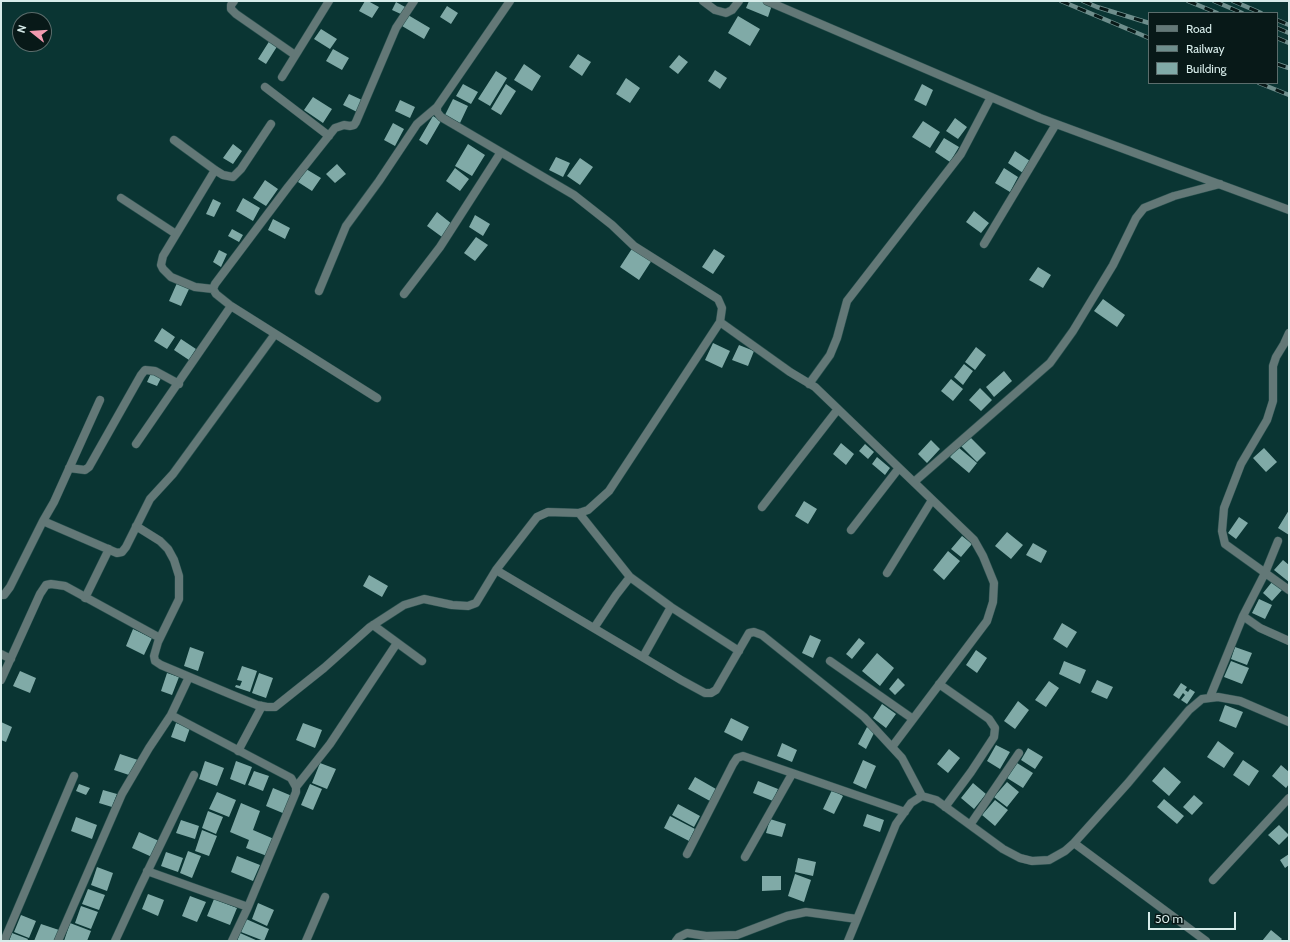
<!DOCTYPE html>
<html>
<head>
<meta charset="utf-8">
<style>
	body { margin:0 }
	#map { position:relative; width:1290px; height:942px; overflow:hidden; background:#0a3533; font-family:Cabin,sans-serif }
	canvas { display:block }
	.frame { position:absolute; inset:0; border:2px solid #d7ecea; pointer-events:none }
	.legend { position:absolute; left:1148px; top:12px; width:130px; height:72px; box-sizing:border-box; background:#081918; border:1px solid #5b6d6c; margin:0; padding:5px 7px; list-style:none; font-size:12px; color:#d7ecea }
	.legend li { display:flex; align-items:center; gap:8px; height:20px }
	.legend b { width:20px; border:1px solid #5b6d6c }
	.north { position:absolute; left:12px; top:12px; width:40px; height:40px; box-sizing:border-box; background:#081918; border:1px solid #5b6d6c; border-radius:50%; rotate:287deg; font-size:11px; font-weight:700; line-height:16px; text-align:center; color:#d7ecea }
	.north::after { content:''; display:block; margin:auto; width:14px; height:18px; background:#f29ab0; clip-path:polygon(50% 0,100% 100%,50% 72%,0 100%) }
	.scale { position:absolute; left:1148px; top:912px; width:88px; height:18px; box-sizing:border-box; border:2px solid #d7ecea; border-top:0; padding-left:5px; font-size:12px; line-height:14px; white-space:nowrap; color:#d7ecea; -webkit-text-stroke:3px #081918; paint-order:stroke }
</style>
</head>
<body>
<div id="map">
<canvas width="1290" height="942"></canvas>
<div class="frame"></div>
<ul class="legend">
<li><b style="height:5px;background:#637877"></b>Road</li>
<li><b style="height:5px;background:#6e8e8c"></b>Railway</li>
<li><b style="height:11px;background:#80aaa7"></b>Building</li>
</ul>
<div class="north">N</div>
<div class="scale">50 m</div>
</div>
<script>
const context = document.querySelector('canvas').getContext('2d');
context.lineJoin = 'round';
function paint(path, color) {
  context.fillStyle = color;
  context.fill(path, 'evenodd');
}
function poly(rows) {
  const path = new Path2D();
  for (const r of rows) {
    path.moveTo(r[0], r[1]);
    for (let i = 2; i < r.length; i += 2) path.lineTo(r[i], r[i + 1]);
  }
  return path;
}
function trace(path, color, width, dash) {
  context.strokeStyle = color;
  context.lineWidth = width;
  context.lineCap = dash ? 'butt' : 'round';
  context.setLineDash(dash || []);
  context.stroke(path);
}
paint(poly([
	[365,1,368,1,379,7,372,18,359,11],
	[749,1,762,1,772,5,768,17,746,8],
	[396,2,407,8,403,15,392,10],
	[447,6,458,13,451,24,440,17],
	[408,15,430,28,424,39,402,26],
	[738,16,760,29,750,46,728,33],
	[321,29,337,39,330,49,314,39],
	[270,40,278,45,266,64,258,59],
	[333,49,349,58,342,70,326,61],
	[578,54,591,62,582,76,569,67],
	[679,55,688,62,678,74,669,67],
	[524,64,541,76,532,91,514,80],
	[715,70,727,78,720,89,708,81],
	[496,71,507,78,490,106,478,99],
	[626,78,640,88,630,103,616,94],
	[463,84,478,92,471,104,456,96],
	[506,84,516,91,501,115,491,109],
	[922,84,933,90,926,106,914,100],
	[349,94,362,100,357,112,343,105],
	[313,97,332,109,323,123,304,110],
	[453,99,468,106,460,123,445,115],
	[400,100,415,107,410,118,395,111],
	[433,116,441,121,427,145,419,140],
	[955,118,967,127,958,139,946,131],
	[923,121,940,132,930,148,912,137],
	[393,123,404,129,395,146,384,140],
	[944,138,959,147,950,162,935,152],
	[233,144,242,151,233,164,223,158],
	[468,144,485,155,472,176,455,166],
	[1015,151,1030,161,1023,173,1008,163],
	[556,157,570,163,563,177,549,170],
	[580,158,593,167,580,185,567,176],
	[337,164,346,174,335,183,326,174],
	[455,168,469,179,460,191,446,181],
	[1004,168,1018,177,1010,192,995,183],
	[306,169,321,178,312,191,298,182],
	[265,180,278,189,266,206,253,198],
	[243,198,260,208,253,221,236,211],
	[213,199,221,203,214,217,206,214],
	[974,211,989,223,981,233,966,222],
	[437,212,452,224,442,237,427,226],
	[475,215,490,224,483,236,469,227],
	[273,219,290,228,285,239,268,230],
	[232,229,243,235,239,242,228,236],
	[476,237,488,245,475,261,464,253],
	[633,247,652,260,639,280,620,267],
	[714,249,725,256,713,274,702,267],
	[219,250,227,254,221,267,213,262],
	[1038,267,1051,275,1043,288,1029,280],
	[177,283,189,289,181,306,169,301],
	[1103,299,1125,315,1117,327,1094,311],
	[162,328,175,337,167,349,154,341],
	[181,339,196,349,189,360,174,350],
	[713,343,730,351,722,368,705,360],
	[739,345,754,351,748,366,732,360],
	[976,347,986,355,975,370,965,362],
	[964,364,973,371,963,385,954,377],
	[152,371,162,376,157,386,147,382],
	[1004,371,1012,381,994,397,986,387],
	[951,379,963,389,953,401,941,391],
	[980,388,992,400,981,411,969,400],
	[970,437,986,453,977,462,961,446],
	[931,440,940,449,927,463,918,454],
	[841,443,854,454,846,465,833,454],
	[865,444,874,452,868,459,859,451],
	[958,447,977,463,969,473,950,457],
	[1264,448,1277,462,1266,472,1253,458],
	[877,457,890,468,885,475,872,464],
	[804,501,817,509,808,524,795,516],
	[1289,510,1289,535,1278,528],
	[1239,517,1248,523,1236,539,1228,533],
	[1007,532,1023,545,1011,559,995,546],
	[962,536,972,544,961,557,951,549],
	[1033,543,1047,551,1041,563,1026,555],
	[948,551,960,561,944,580,933,570],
	[1283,560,1289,565,1289,582,1274,570],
	[369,575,388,586,382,597,363,586],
	[1272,582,1282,590,1272,601,1263,593],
	[1259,599,1272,605,1265,619,1252,613],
	[1062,623,1077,632,1067,648,1053,639],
	[133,629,152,638,144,655,126,646],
	[810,635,821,640,813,658,802,653],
	[859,638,865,643,852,659,846,654],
	[190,647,204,652,198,671,184,666],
	[1235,647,1252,653,1247,665,1231,659],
	[976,650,987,658,977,673,966,665],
	[877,653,894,668,880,686,862,671],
	[1064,661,1086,670,1080,684,1059,674],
	[1231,661,1249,668,1242,684,1224,677],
	[242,666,257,671,250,692,235,687,236,685,240,686,242,681,237,680],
	[20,671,36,678,30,693,13,686],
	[167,673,179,677,172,695,161,691],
	[259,673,273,678,266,698,252,693],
	[898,678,905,685,895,695,889,689],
	[1097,680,1113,687,1107,699,1091,692],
	[1049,681,1059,688,1046,707,1035,700],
	[1181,683,1187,687,1185,690,1188,692,1190,689,1195,692,1187,704,1181,700,1185,695,1183,693,1179,699,1173,695],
	[1018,701,1029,710,1015,729,1004,721],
	[882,704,896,714,886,728,873,718],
	[1225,705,1243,712,1236,728,1219,721],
	[731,718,749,727,742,741,724,732],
	[1,722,12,727,6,742,1,740],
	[176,723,190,728,185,742,171,737],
	[303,723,322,730,315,748,296,740],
	[867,727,875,731,866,749,858,744],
	[1218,741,1234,753,1224,768,1207,757],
	[782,743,797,750,792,762,777,756],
	[996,745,1010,752,1000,769,987,761],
	[1028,748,1043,757,1035,769,1021,760],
	[949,749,960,758,948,773,937,764],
	[120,754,138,760,132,776,114,770],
	[863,760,876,766,866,789,853,783],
	[1243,760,1259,771,1249,786,1233,775],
	[205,761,224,768,217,786,199,779],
	[236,761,252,767,245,785,230,779],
	[320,763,336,769,327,789,312,783],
	[1017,763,1033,773,1023,788,1007,778],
	[1281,765,1289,772,1289,784,1286,788,1272,776],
	[1164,767,1181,782,1169,796,1152,781],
	[254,771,269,776,263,791,248,785],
	[695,777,716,789,710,801,688,789],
	[758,781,778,789,773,801,753,793],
	[1007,782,1019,792,1007,807,994,797],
	[973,783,986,794,974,809,961,798],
	[79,784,90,788,86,795,76,791],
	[310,784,322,789,313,810,301,805],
	[273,788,292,796,285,814,266,806],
	[103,790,117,794,112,807,99,803],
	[832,790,843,796,834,814,823,809],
	[217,792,236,800,229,817,209,809],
	[1194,795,1203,803,1192,815,1183,807],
	[1164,799,1184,816,1177,824,1157,807],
	[995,800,1008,810,995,826,982,815],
	[241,803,260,811,253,830,274,839,267,856,246,848,249,840,230,832],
	[678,804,700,816,694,827,672,815],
	[208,811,223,817,216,834,202,828],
	[867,814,884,820,880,832,863,826],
	[670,816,695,829,689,841,664,828],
	[76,817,97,825,92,839,71,831],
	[770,819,786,824,782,837,766,833],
	[181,820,199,826,195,839,176,833],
	[1279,825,1289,835,1279,845,1268,835],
	[202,830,217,836,209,856,195,851],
	[139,832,159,841,152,857,132,848],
	[188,851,201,856,192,878,180,873],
	[166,852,183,858,178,872,161,866],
	[1289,854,1289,865,1285,868,1280,860],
	[237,856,260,865,253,881,231,872],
	[798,858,816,862,813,876,795,872],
	[97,867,113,873,107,891,91,885],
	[795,874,811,880,804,902,788,896],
	[762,876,781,876,781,890,762,891],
	[88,889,105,895,99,910,82,904],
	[148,894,164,900,158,916,142,909],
	[190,896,206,902,197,922,182,916],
	[214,899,237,908,230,925,207,916],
	[258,903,274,910,267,926,252,919],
	[81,906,98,912,91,929,75,923],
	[21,915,36,921,29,938,14,932],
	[246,919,269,929,264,941,241,932],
	[70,923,91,931,87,941,64,941],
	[41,924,59,930,55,941,34,941],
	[1271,930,1282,939,1280,941,1262,941],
	[12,933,28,939,27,941,9,941],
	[240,933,258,941,237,941]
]), '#80aaa7');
const minor = poly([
	[234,1,231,5,231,9,236,14,295,55],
	[703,1,715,10,726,13,732,10,739,1],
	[767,1,1040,118,1289,210],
	[282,77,329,1],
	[265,87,329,136],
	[174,140,215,170,223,175,233,177,241,169,271,124],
	[121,198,176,234],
	[984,244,1056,124],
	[213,289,195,287,171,277,163,269,161,265,163,256,215,170],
	[319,291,346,226,379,181,417,124,437,107],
	[404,294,440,247,501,152],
	[720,322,790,372,815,387,974,540,983,556,994,583,993,602,987,621,892,747],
	[1289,333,1284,344,1276,357,1273,366,1273,401,1267,420,1241,464,1224,508,1222,531,1225,544,1289,590],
	[809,384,830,355,837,338,847,301,961,154,991,97],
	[377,398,231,306,216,294,213,289,215,284,288,187,335,128,344,125,350,126,354,125,356,122,396,28,414,1],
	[136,444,231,306],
	[69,468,85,470,89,467,141,375,145,370,155,371,179,384],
	[914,482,1050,363,1073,331,1113,265,1136,218,1144,208,1174,196,1220,184],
	[762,507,838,409],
	[579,513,630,577,671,607,739,651],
	[43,521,117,553,122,552,126,547,150,499,173,474,275,334],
	[136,526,160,541,168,549,174,560,179,576,179,599,158,642,154,656,155,661,161,665,230,694,257,705,267,707,275,707,324,668,370,627,404,605,424,599,452,605,468,606,476,603,496,570,537,517,548,512,579,513,588,510,609,491,720,322,722,308,718,299,634,246,612,225,574,195,441,117,437,112,437,107,510,1],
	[851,530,899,468],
	[496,570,681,680,705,693,711,693,716,690,749,633,754,632,762,635,864,717,902,758,922,796],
	[887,573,932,500],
	[1,595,4,595,10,587,43,521,54,502,100,400],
	[85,598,109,549],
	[1243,616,1260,628,1289,641],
	[373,625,422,661],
	[594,628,616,595,630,577],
	[1,654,11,659],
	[643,657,671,607],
	[830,661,913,719],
	[1,680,40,594,46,585,51,584,65,586,160,638],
	[939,684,989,719,995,728,994,737,971,772,945,807],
	[1210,697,1243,616,1265,573,1278,541],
	[171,715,291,778,296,787,296,792,248,907,232,941],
	[238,751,262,706],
	[296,787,330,744,397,643],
	[970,825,1019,753],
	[1074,843,1206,941],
	[687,854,733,764,737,758,743,756,905,812],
	[745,857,792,774],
	[147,871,248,907],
	[1213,880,1289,798],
	[4,941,74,776],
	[58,941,122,794,149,748,171,715,189,677],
	[115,941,139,889,194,775],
	[306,941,325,897],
	[676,941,679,937,687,933,706,936,737,935,787,916,806,912,857,919],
	[848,941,896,824,911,803,922,796,936,800,1003,849,1020,858,1032,861,1049,860,1065,851,1074,843,1128,783,1189,710,1202,699,1218,697,1240,701,1289,722]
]);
trace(minor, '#2b5250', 9);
trace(minor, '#637877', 8);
const rail = poly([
	[1061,1,1149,38],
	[1083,1,1097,7,1149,23],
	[1188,1,1217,13],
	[1214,1,1242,13],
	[1233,1,1261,13],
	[1277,20,1289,25],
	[1277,28,1289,33],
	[1277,38,1289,43],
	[1277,64,1289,68],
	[1259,83,1289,95]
]);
trace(rail, '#6e8e8c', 4.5);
trace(rail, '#081918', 3, [9]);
</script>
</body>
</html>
